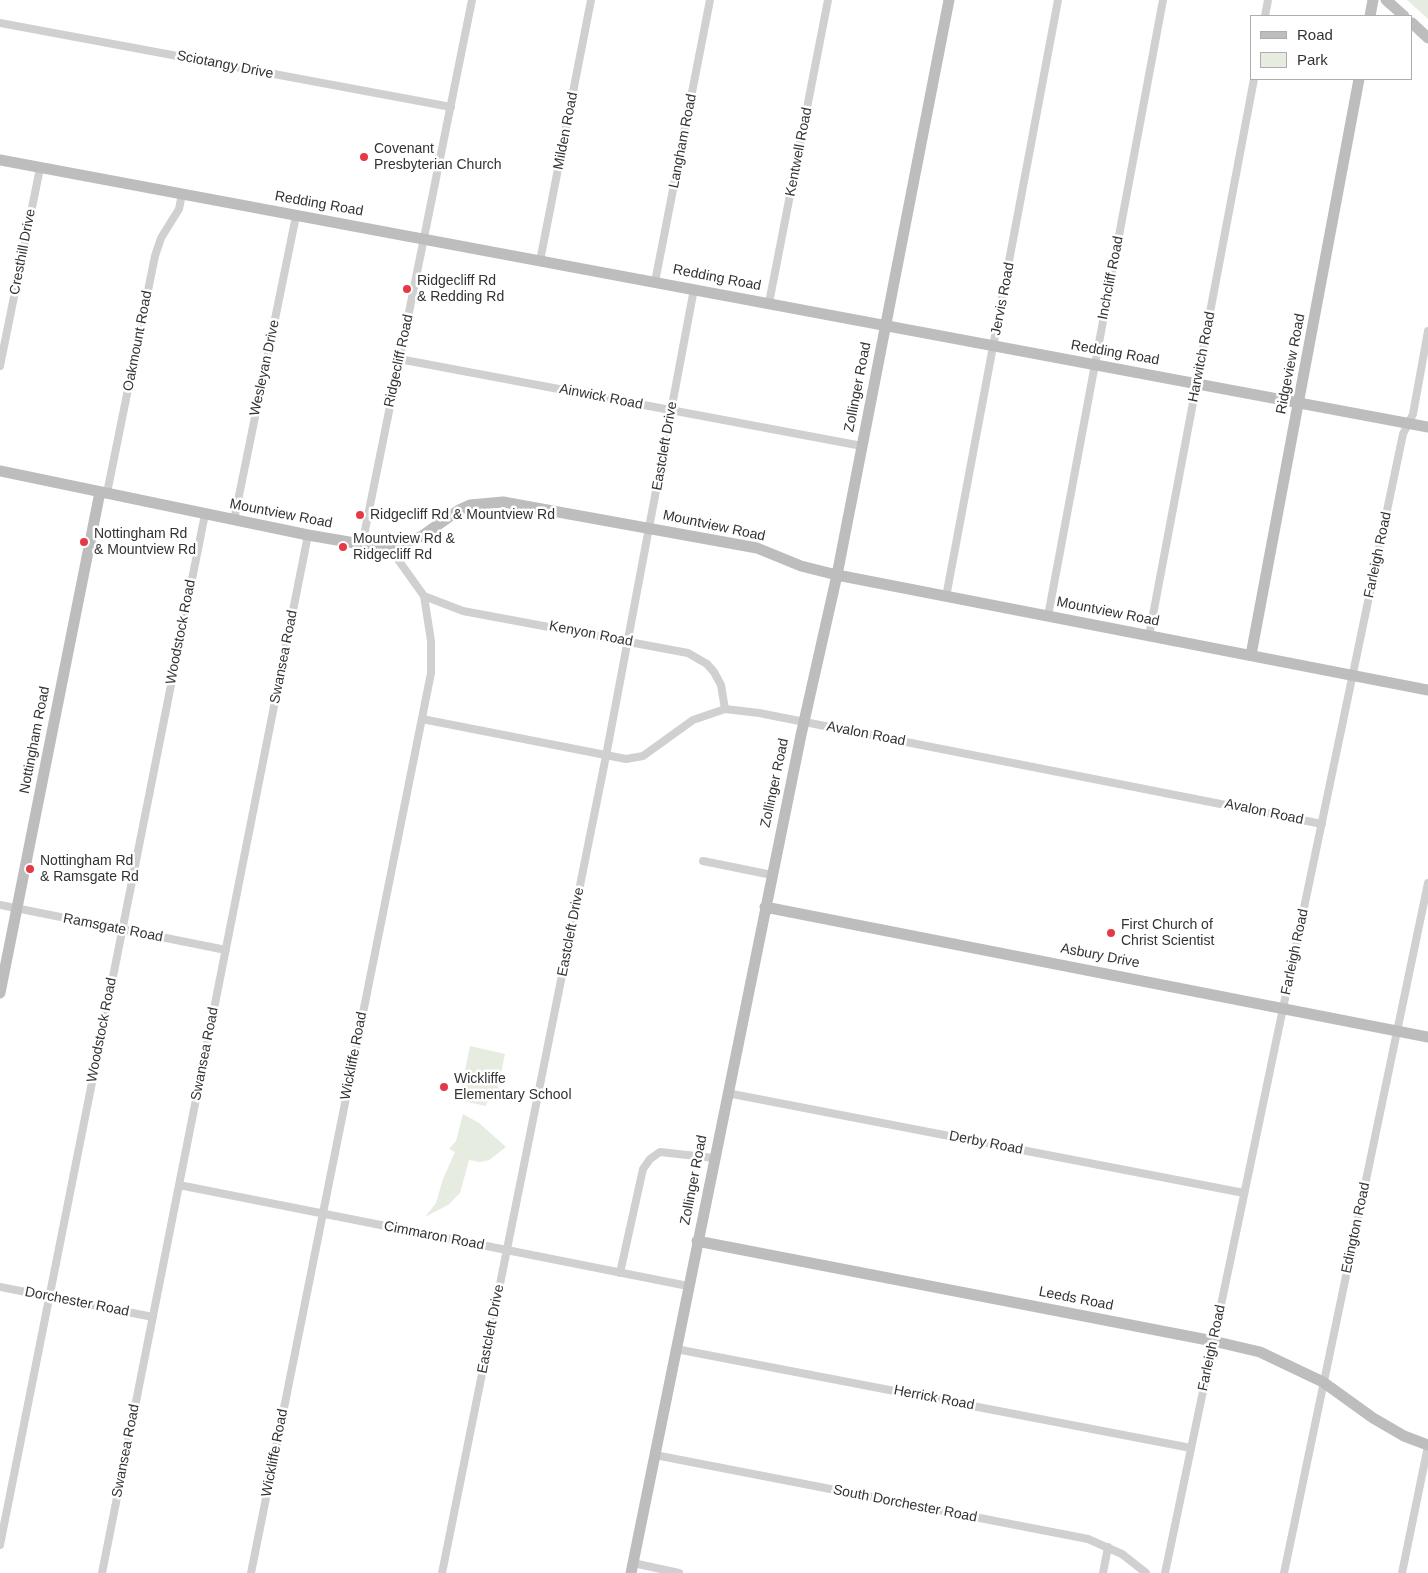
<!DOCTYPE html>
<html>
<head>
<meta charset="utf-8">
<style>
	body { margin:0 }
	#map { position:relative; width:1428px; height:1573px; overflow:hidden; background:#fff; font-family:Arial,sans-serif }
	canvas { display:block }
	.legend { position:absolute; left:1250px; top:15px; width:162px; height:65px; box-sizing:border-box; background:#fff; border:1px solid #adadad; margin:0; padding:6px 9px; list-style:none; font-size:15px; color:#333 }
	.legend li { display:flex; align-items:center; gap:10px; height:25px }
	.legend b { width:25px; border:1px solid #adadad }
</style>
</head>
<body>
<div id="map">
<canvas width="1428" height="1573"></canvas>
<ul class="legend">
<li><b style="height:6px;background:#bdbdbd"></b>Road</li>
<li><b style="height:14px;background:#e6ecdf"></b>Park</li>
</ul>
</div>
<script>
const context = document.querySelector('canvas').getContext('2d');
context.lineJoin = 'round';
function paint(path, color) {
  context.fillStyle = color;
  context.fill(path, 'evenodd');
}
function poly(rows) {
  const path = new Path2D();
  for (const r of rows) {
    path.moveTo(r[0], r[1]);
    for (let i = 2; i < r.length; i += 2) path.lineTo(r[i], r[i + 1]);
  }
  return path;
}
function trace(path, color, width, dash) {
  context.strokeStyle = color;
  context.lineWidth = width;
  context.lineCap = dash ? 'butt' : 'round';
  context.setLineDash(dash || []);
  context.stroke(path);
}
function label(font, color, halo, rows, align = 'center') {
  context.font = font + ' Arial,sans-serif';
  context.lineWidth = 5;
  context.setLineDash([]);
  context.textBaseline = 'middle';
  context.strokeStyle = halo;
  context.fillStyle = color;
  for (const [text, x, y, turn = 0] of rows) {
    context.save();
    context.translate(x, y);
    context.rotate((+turn || 0) * Math.PI / 180);
    context.textAlign = isNaN(turn) ? turn : align;
    if (halo) context.strokeText(text, 0, 0);
    context.fillText(text, 0, 0);
    context.restore();
  }
}
paint(poly([
	[1407,0,1428,0,1428,19],
	[470,1046,505,1054,496,1096,487,1102,486,1106,459,1100],
	[463,1114,479,1123,506,1147,489,1160,480,1162,469,1160,460,1193,448,1205,425,1217,436,1203,443,1179,455,1152,449,1149,456,1141]
]), '#e6ecdf');
trace(poly([
	[1265,16,1268,0],
	[0,23,451,107],
	[540,261,591,0],
	[655,282,710,0],
	[769,303,828,0],
	[399,359,862,446],
	[0,366,40,168],
	[107,493,155,256,161,238,179,209,182,194],
	[234,520,296,216],
	[362,545,472,0],
	[424,596,463,611,688,653,707,664,714,672,721,685,725,709],
	[946,597,1058,0],
	[1048,616,1163,0],
	[1149,636,1254,79],
	[422,719,626,759,643,756,693,720,725,709,759,713,1322,824],
	[703,861,772,875],
	[0,905,226,950],
	[727,1093,1244,1193],
	[179,1185,688,1286],
	[620,1273,643,1169,650,1159,660,1152,714,1158],
	[0,1287,153,1317],
	[676,1349,1191,1448],
	[655,1455,1088,1539,1122,1554,1146,1573],
	[0,1545,205,514],
	[633,1563,679,1573],
	[102,1573,308,535],
	[251,1573,431,673,431,641,424,596,399,561,392,547],
	[442,1573,606,756,694,289],
	[1103,1573,1108,1547],
	[1165,1573,1403,434,1413,414,1428,331],
	[1284,1573,1428,883],
	[1402,1573,1428,1446]
]), '#d0d0d0', 8);
trace(poly([
	[1386,0,1404,16],
	[1370,16,1373,0],
	[1412,23,1428,38],
	[0,160,1428,427],
	[0,471,308,535,384,548,408,542,422,536,459,510,470,505,503,502,757,548,801,566,837,575,1428,690],
	[1251,655,1359,79],
	[765,907,1428,1037],
	[0,993,100,492],
	[697,1241,1213,1341,1260,1352,1323,1382,1373,1418,1404,1436,1428,1445],
	[631,1573,801,735,837,575,949,0]
]), '#bdbdbd', 11);
for (const [x, y, r, color] of [
	[364,157,5,"#e63946"],
	[407,289,5,"#e63946"],
	[360,515,5,"#e63946"],
	[84,542,5,"#e63946"],
	[343,547,5,"#e63946"],
	[30,869,5,"#e63946"],
	[1111,933,5,"#e63946"],
	[444,1087,5,"#e63946"]
]) {
  const dot = new Path2D();
  dot.arc(x, y, r, 0, 2 * Math.PI);
  context.fillStyle = color;
  context.fill(dot);
  trace(dot, '#fff', 2);
}
label('14px', '#333', '#fff', [
	["Sciotangy Drive",225,65,11],
	["Milden Road",566,131,-79],
	["Langham Road",683,141,-79],
	["Kentwell Road",799,152,-79],
	["Redding Road",319,204,10],
	["Cresthill Drive",23,252,-79],
	["Redding Road",717,278,11],
	["Inchcliff Road",1111,278,-79],
	["Jervis Road",1003,299,-79],
	["Oakmount Road",138,341,-79],
	["Redding Road",1115,353,10],
	["Harwitch Road",1202,357,-79],
	["Ridgecliff Road",399,361,-78],
	["Ridgeview Road",1291,364,-79],
	["Wesleyan Drive",265,368,-78],
	["Zollinger Road",858,387,-79],
	["Ainwick Road",601,397,11],
	["Eastcleft Drive",665,446,-80],
	["Mountview Road",281,514,11],
	["Mountview Road",714,526,12],
	["Farleigh Road",1378,555,-78],
	["Mountview Road",1108,612,11],
	["Woodstock Road",181,632,-79],
	["Kenyon Road",591,634,11],
	["Swansea Road",284,657,-79],
	["Avalon Road",866,734,11],
	["Nottingham Road",35,740,-79],
	["Zollinger Road",775,783,-78],
	["Avalon Road",1264,812,12],
	["Ramsgate Road",113,928,11],
	["Eastcleft Drive",571,932,-79],
	["Farleigh Road",1295,952,-78],
	["Asbury Drive",1100,956,11],
	["Woodstock Road",102,1030,-79],
	["Swansea Road",205,1054,-79],
	["Wickliffe Road",354,1056,-79],
	["Derby Road",986,1143,11],
	["Zollinger Road",694,1180,-79],
	["Edington Road",1356,1228,-78],
	["Cimmaron Road",434,1236,11],
	["Leeds Road",1076,1299,11],
	["Dorchester Road",77,1302,11],
	["Eastcleft Drive",491,1329,-79],
	["Farleigh Road",1212,1348,-78],
	["Herrick Road",934,1398,11],
	["Swansea Road",126,1451,-79],
	["Wickliffe Road",275,1453,-79],
	["South Dorchester Road",905,1504,11]
]);
label('14px', '#333', '#fff', [
	["Covenant",374,149],
	["Presbyterian Church",374,165],
	["Ridgecliff Rd",417,281],
	["& Redding Rd",417,297],
	["Ridgecliff Rd & Mountview Rd",370,515],
	["Nottingham Rd",94,534],
	["& Mountview Rd",94,550],
	["Mountview Rd &",353,539],
	["Ridgecliff Rd",353,555],
	["Nottingham Rd",40,861],
	["& Ramsgate Rd",40,877],
	["First Church of",1121,925],
	["Christ Scientist",1121,941],
	["Wickliffe",454,1079],
	["Elementary School",454,1095]
], 'left');
</script>
</body>
</html>
